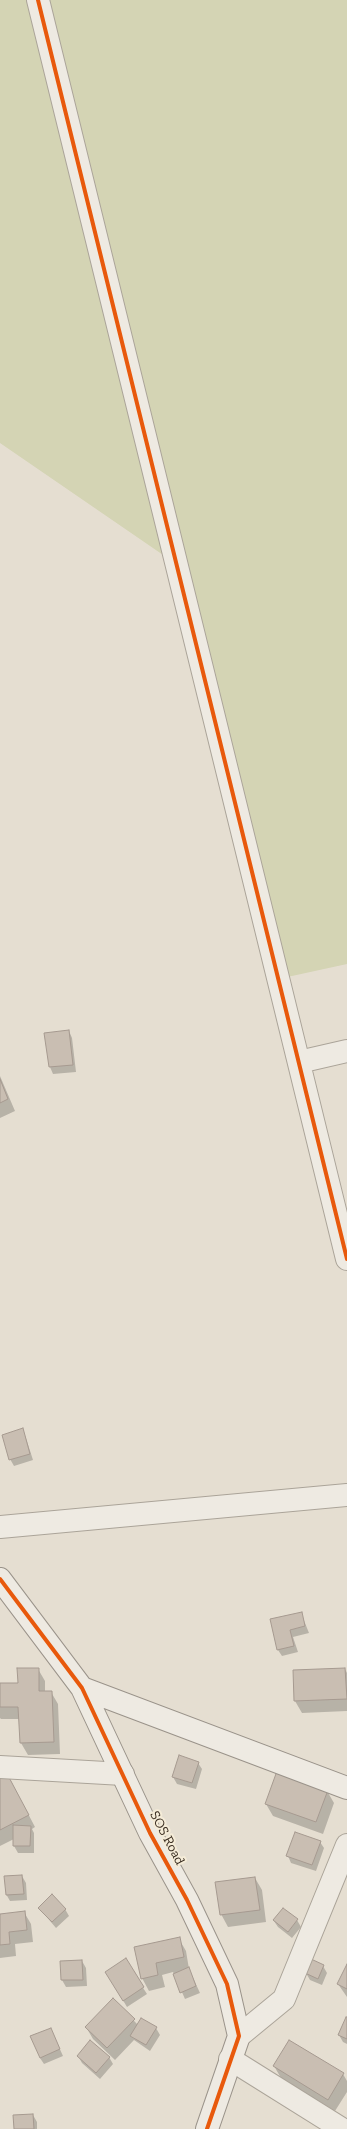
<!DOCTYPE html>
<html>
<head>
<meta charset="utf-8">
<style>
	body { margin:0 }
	canvas { display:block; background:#e5ded1 }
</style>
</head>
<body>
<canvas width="347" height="2129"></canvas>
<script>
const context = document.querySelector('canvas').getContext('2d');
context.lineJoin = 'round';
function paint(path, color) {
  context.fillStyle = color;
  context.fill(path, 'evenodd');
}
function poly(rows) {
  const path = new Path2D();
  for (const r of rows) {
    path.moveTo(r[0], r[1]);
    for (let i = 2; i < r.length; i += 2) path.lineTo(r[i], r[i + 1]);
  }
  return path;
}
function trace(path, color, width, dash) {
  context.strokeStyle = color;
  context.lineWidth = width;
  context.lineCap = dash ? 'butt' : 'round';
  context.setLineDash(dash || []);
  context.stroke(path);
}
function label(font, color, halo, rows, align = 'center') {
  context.font = font + ' "Zilla Slab",serif';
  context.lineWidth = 4;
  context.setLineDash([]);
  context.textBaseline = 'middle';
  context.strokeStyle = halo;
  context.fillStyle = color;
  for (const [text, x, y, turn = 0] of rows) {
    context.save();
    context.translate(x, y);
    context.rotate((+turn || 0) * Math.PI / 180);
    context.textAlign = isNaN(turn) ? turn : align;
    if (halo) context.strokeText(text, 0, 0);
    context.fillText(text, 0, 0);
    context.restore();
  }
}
paint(poly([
	[0,0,347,0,347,964,269,981,185,570,0,443]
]), '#d4d4b4');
paint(poly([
	[69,1031,72,1038,76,1072,53,1074,50,1067,46,1034],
	[0,1076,15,1111,0,1118],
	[23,1429,33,1460,14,1466,10,1459],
	[301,1613,309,1633,293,1637,298,1652,282,1656,278,1650,271,1620],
	[38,1669,45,1681,45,1692,51,1692,58,1704,60,1754,28,1755,21,1743,20,1719,1,1719,0,1718,0,1684,19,1684],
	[345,1669,347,1673,347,1711,302,1713,295,1701],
	[198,1763,202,1769,196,1789,177,1784,173,1777],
	[0,1771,11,1781,35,1827,32,1829,34,1833,34,1853,18,1853,14,1846,14,1839,0,1846],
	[327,1791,334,1803,323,1834,273,1816,266,1804],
	[320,1842,324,1848,316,1871,291,1863,288,1856],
	[22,1876,26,1883,27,1900,10,1901,6,1894],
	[255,1878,262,1890,266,1922,228,1927,221,1914],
	[39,1908,65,1909,69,1916,56,1928],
	[24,1912,31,1924,33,1942,15,1944,16,1956,0,1958,0,1915],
	[297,1920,301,1927,292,1938,278,1927,274,1921],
	[179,1939,186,1951,189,1969,200,1993,185,1999,173,1972,162,1975,165,1987,149,1991,142,1978,136,1947],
	[125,1960,147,1994,127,2007,106,1972],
	[82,1961,86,1968,87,1986,66,1987,62,1980],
	[323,1966,327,1973,322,1985,310,1980,306,1973],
	[347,1966,347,1997,338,1984],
	[113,1999,138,2025,141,2019,156,2028,160,2035,150,2051,134,2040,115,2060,93,2039,86,2027],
	[347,2018,347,2044,343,2042,339,2035],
	[54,2036,63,2056,44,2064,40,2058],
	[78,2056,109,2057,113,2064,100,2079,82,2063],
	[274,2066,343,2074,347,2081,347,2092,335,2111,281,2078],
	[33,2115,37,2122,37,2129,15,2129]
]), '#0003');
const building = poly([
	[69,1030,73,1065,49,1067,44,1033,69,1030],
	[0,1079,8,1099,0,1103,0,1079],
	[23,1428,30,1454,9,1460,2,1435,23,1428],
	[302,1612,305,1626,290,1630,294,1646,277,1650,270,1619,302,1612],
	[17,1668,39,1668,39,1691,52,1691,54,1742,20,1743,18,1707,0,1707,0,1683,18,1683,17,1668],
	[345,1668,347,1699,294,1701,293,1670,345,1668],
	[179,1755,199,1762,192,1783,172,1777,179,1755],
	[4,1768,29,1815,0,1830,0,1770,4,1768],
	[277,1771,328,1790,316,1822,265,1804,277,1771],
	[13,1825,31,1826,30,1846,13,1846,13,1825],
	[295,1832,321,1841,312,1865,286,1856,295,1832],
	[22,1875,24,1894,6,1895,4,1876,22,1875],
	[255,1877,260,1910,220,1915,215,1882,255,1877],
	[52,1894,66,1909,52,1922,38,1908,52,1894],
	[283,1908,298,1919,288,1932,273,1920,283,1908],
	[25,1911,27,1930,9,1932,10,1944,0,1945,0,1914,25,1911],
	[180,1937,184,1957,156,1963,158,1975,141,1979,134,1947,180,1937],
	[126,1958,144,1987,123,2001,105,1972,126,1958],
	[311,1959,324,1965,318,1979,305,1973,311,1959],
	[82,1960,83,1980,61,1980,60,1961,82,1960],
	[347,1964,347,1989,337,1984,347,1964],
	[189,1967,196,1986,180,1993,173,1974,189,1967],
	[113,1998,135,2019,107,2048,85,2027,113,1998],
	[346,2017,347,2017,347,2039,338,2035,346,2017],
	[141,2018,157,2027,146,2045,130,2036,141,2018],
	[51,2028,60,2049,40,2058,30,2036,51,2028],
	[90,2040,110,2057,96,2073,77,2056,90,2040],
	[289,2040,344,2073,328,2100,273,2066,289,2040],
	[33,2114,34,2129,14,2129,13,2115,33,2114]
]);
paint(building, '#c9beb2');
trace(building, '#a69a90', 1);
const street = poly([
	[38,0,347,1259],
	[299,1062,347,1051],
	[0,1527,347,1495],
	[0,1767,123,1774],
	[239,2036,284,1999,347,1845],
	[230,2059,342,2129]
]);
const secondary = poly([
	[0,1579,82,1688,150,1833,187,1900,227,1984,239,2036,207,2129],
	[82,1688,347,1788]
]);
trace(street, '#aba499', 24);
trace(secondary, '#9a938a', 24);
trace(street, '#eeeae2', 22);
trace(secondary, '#eeeae2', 22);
trace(poly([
	[38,0,347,1259],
	[0,1579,82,1688,150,1833,187,1900,227,1984,239,2036,207,2129]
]), '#e8590c', 4);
label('14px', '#3a2d21', '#f5ecd8', [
	["SOS Road",167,1838,62]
]);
</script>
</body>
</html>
